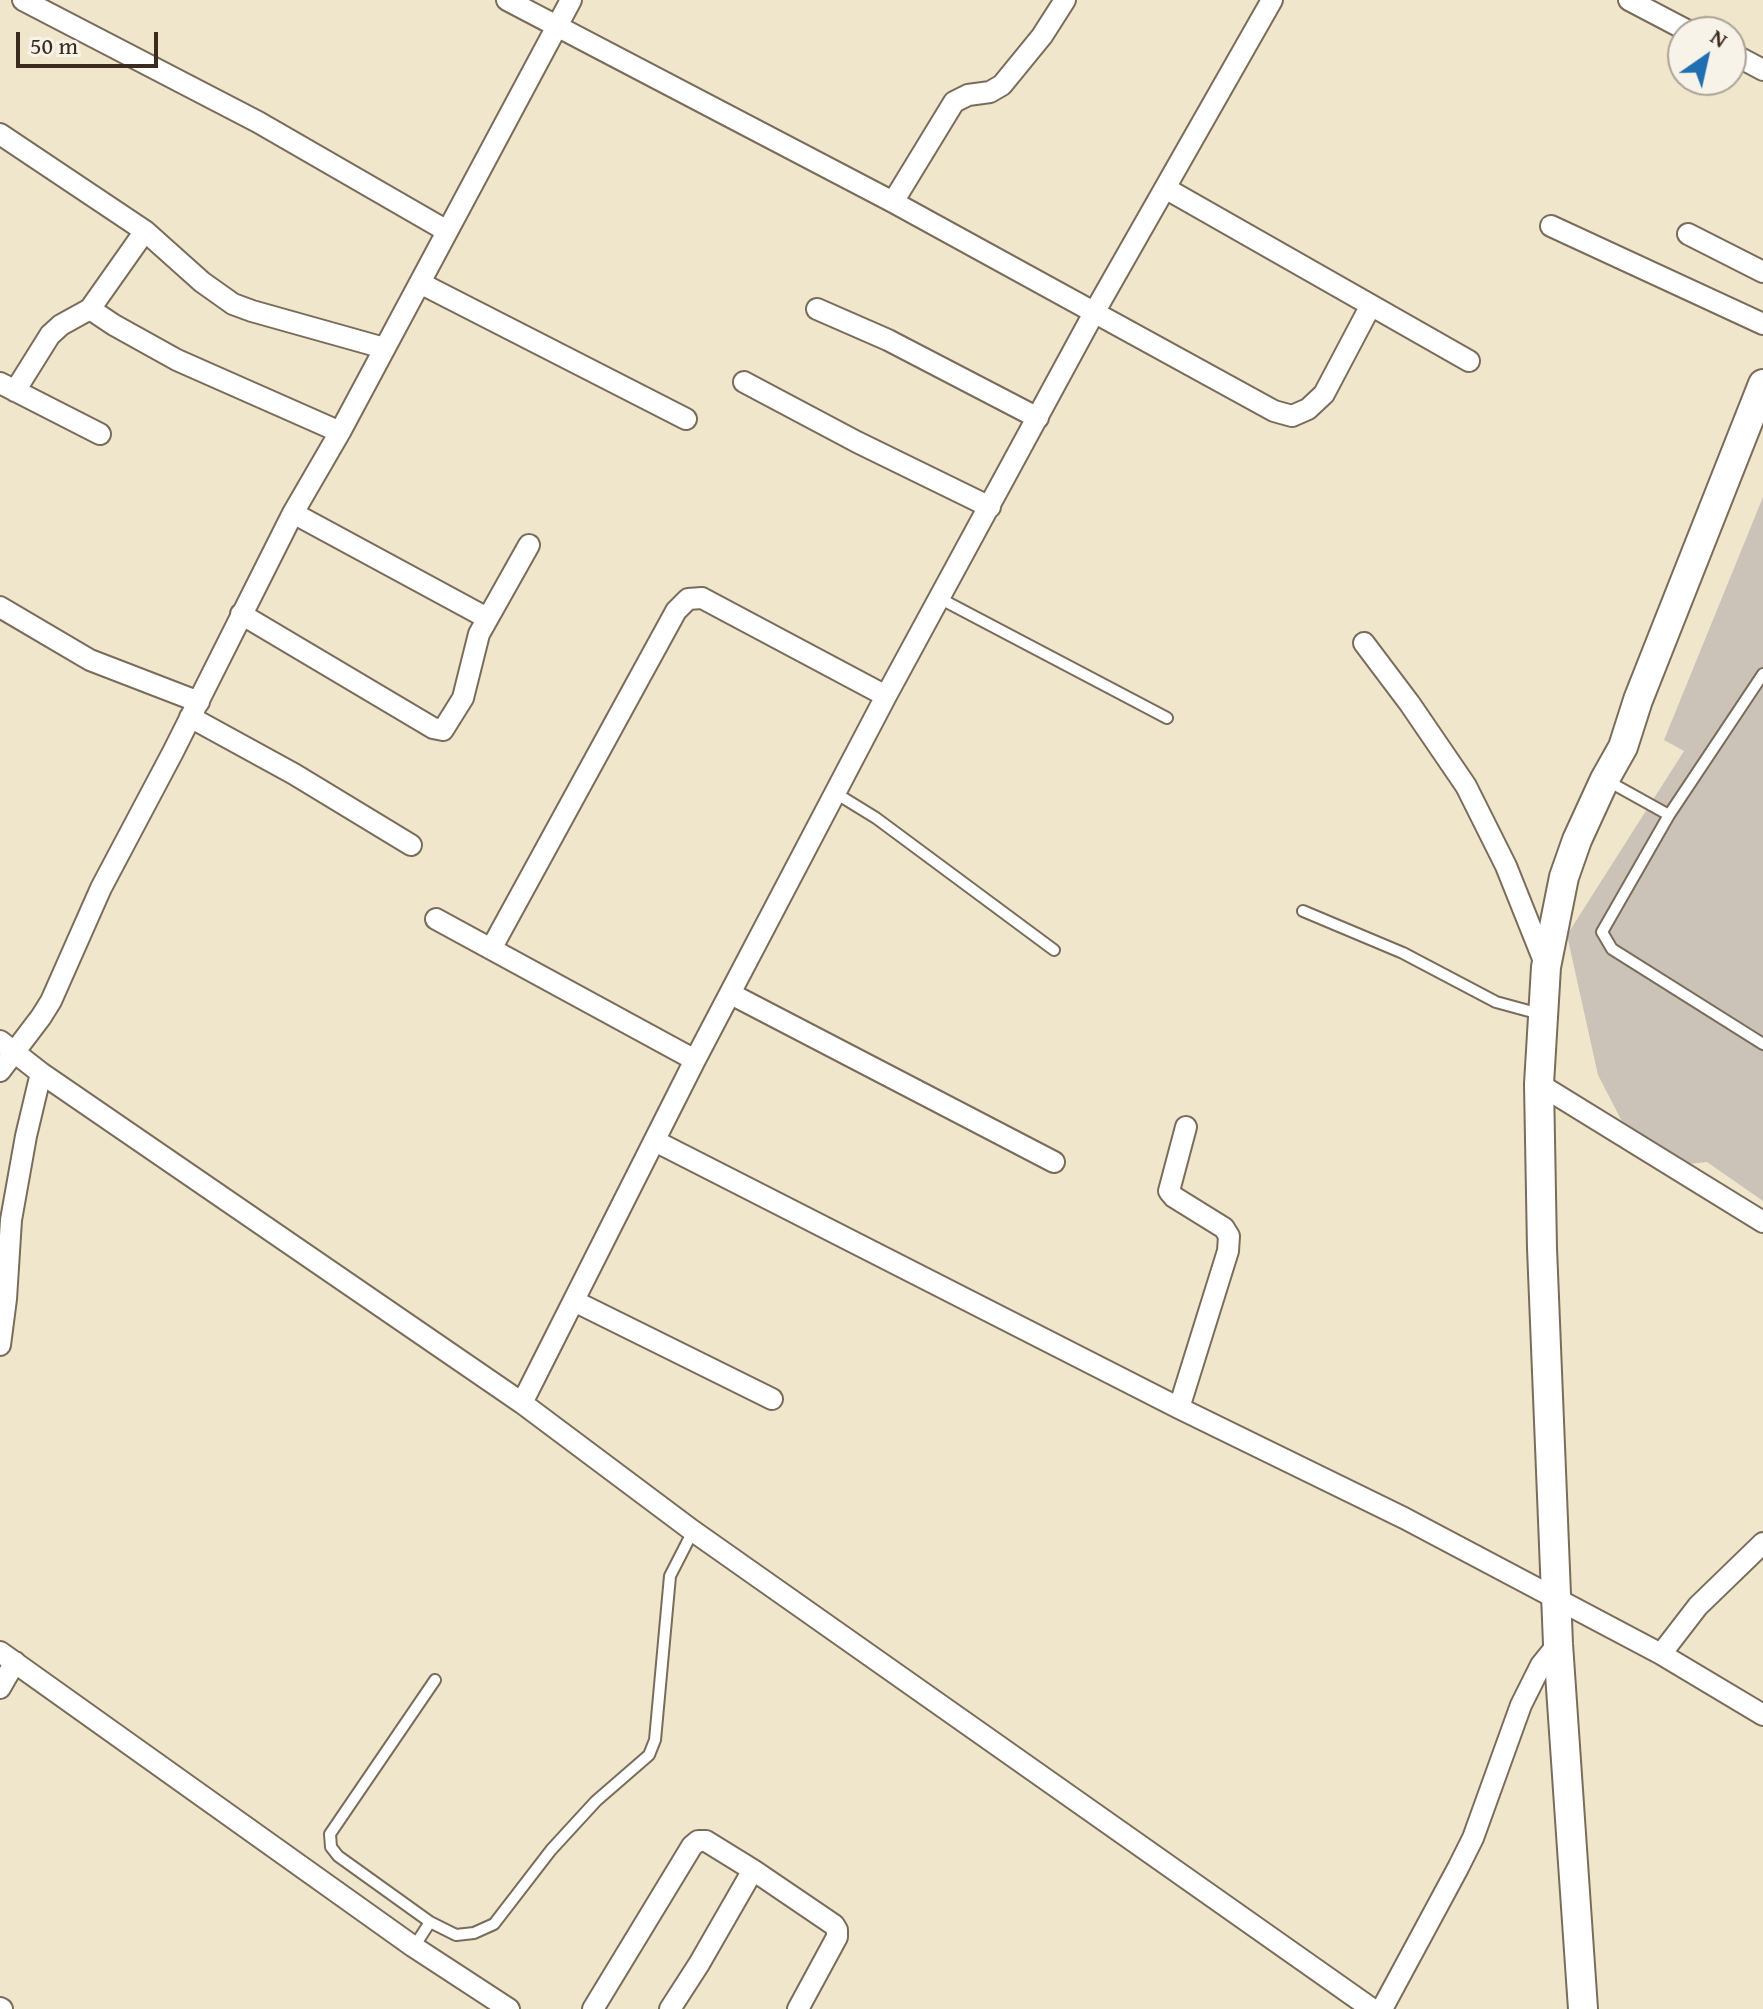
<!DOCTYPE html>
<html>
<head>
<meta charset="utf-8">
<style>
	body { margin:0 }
	#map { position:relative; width:1763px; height:2009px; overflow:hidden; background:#f0e6cc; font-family:"Gentium Book Plus",serif }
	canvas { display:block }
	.north { position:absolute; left:1667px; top:16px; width:80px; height:80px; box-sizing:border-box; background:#f7f3e8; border:2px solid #aca397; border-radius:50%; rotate:34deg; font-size:22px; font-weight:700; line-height:32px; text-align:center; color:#3b2a1e }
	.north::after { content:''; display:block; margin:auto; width:28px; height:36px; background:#1f6fb2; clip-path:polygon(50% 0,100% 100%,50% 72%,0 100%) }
	.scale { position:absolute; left:16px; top:32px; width:142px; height:36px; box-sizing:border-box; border:4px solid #3b2a1e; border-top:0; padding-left:10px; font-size:24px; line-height:28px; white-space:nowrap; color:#3b2a1e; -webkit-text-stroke:6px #f7f3e8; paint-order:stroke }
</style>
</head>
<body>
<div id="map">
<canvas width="1763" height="2009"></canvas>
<div class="north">N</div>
<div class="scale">50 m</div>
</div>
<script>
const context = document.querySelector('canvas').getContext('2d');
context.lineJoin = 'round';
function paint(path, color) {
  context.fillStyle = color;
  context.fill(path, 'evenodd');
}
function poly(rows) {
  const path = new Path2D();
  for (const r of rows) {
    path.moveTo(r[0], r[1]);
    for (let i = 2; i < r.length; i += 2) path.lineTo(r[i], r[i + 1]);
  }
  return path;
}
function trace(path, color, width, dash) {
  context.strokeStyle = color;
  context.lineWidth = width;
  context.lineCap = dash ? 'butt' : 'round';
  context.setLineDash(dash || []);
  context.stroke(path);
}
paint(poly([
	[1763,497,1763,1201,1707,1162,1679,1165,1629,1135,1598,1075,1567,935,1684,751,1664,740]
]), '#cbc3b8');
const lane = poly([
	[939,598,1167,718],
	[1606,780,1669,815,1602,932,1612,949,1763,1044],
	[837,794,876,818,1054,950],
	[1669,815,1763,674],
	[1303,911,1403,953,1496,1002,1540,1014],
	[435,1680,330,1834,331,1847,338,1856,430,1922,456,1935,474,1933,494,1924,551,1850,596,1801,649,1755,655,1740,670,1576,693,1531],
	[414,1947,430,1922]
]);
const street = poly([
	[23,0,258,122,447,231],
	[507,0,893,202,1274,411,1292,416,1308,409,1324,394,1371,305],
	[1629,0,1690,32],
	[1731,53,1763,70],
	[0,134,145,231,202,282,233,304,252,311,384,348],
	[1165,188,1469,361],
	[893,202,954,102,968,95,990,92,1002,85,1042,36,1065,0],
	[1551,226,1763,324],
	[1688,234,1763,272],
	[420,283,686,419],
	[90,309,114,325,177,360,340,432],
	[817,309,888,340,1038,418],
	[744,382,857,442,990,507],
	[0,383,100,434],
	[15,391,50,335,61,325,90,309,145,231],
	[293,513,487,618],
	[0,607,90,660,199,702],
	[241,614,433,728,443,730,463,698,479,634,529,545],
	[1364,643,1410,704,1466,786,1506,866,1546,966],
	[190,717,294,774,411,845],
	[436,919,695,1060],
	[491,949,676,611,688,599,702,598,886,696],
	[731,994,1054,1162],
	[0,1041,41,1073,522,1403,693,1531,1372,2009],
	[0,1071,41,1017,51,1001,101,888,173,752,293,513,340,432,571,0],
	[1539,1084,1763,1222],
	[655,1141,1179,1408,1404,1518,1661,1654,1763,1715],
	[574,1301,772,1399],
	[0,1345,6,1299,11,1220,26,1136,41,1073],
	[522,1403,695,1060,886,696,1095,311,1272,0],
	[1179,1408,1228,1251,1229,1236,1224,1228,1174,1197,1169,1191,1186,1127],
	[0,1652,414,1947,509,2009],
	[1661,1654,1698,1606,1763,1543],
	[0,1688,15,1662],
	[0,2008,2,2009],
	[593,2009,692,1846,698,1841,706,1841,753,1870,834,1925,837,1930,837,1937,798,2009],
	[670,2009,699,1964,753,1870],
	[1382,2009,1458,1868,1473,1838,1521,1705,1541,1665,1558,1644]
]);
const secondary = poly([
	[1583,2009,1558,1644,1542,1248,1539,1084,1546,967,1564,877,1577,840,1605,779,1623,747,1638,700,1763,384]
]);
trace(lane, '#7a6c5b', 14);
trace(street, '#7a6c5b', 24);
trace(secondary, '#7a6c5b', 32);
trace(lane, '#fff', 10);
trace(street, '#fff', 20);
trace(secondary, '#fff', 28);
</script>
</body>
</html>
